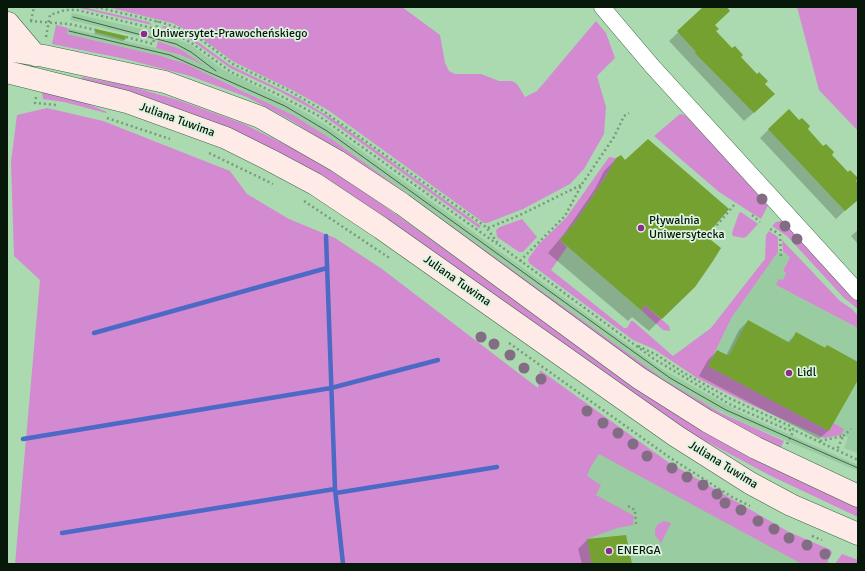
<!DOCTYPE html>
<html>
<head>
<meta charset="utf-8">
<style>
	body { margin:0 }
	#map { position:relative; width:865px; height:571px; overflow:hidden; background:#abdab1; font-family:Signika,sans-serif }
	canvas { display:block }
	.frame { position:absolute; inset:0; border:8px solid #07180a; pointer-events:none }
</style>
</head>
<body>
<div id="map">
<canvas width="865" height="571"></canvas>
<div class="frame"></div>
</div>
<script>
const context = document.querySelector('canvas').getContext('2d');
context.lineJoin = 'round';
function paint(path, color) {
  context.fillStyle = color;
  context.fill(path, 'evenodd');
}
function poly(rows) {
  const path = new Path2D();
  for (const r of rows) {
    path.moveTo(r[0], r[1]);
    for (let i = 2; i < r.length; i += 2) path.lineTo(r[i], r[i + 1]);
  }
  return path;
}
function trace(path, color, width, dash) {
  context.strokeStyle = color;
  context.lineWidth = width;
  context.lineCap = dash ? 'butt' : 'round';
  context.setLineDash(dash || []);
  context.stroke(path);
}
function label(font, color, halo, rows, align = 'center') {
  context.font = font + ' Signika,sans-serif';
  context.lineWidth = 3.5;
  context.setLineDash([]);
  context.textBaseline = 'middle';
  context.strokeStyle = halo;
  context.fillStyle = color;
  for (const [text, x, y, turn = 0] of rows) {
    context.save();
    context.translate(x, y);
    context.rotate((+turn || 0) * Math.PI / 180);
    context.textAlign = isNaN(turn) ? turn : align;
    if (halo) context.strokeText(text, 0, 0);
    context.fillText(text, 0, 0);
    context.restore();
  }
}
paint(poly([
	[72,13,164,34,191,45,222,69,294,106,326,125,662,369,743,414,858,465,858,471,742,422,707,405,665,380,333,140,293,115,234,86,174,59,67,34,68,28,165,50,202,64,180,49,163,42,70,20],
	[778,252,782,252,790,257,783,271,786,273,783,280,776,285,858,328,858,453,844,448,848,437,829,431,708,366,732,317],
	[539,388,827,561,832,564,567,564]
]), '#99cca0');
paint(poly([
	[75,7,83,7,149,22,152,25],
	[107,7,402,7,440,35,445,63,449,71,455,74,481,74,499,81,512,81,517,84,525,97,537,91,596,21,606,33,615,58,597,76,606,107,604,134,584,169,570,184,523,209,487,223,484,223,328,110,294,91,234,62,197,35,172,23],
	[797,7,858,7,858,131,819,90],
	[56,25,68,28,67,34,161,56,184,63,293,115,333,140,665,380,721,413,784,441,781,447,763,442,662,382,352,159,292,121,247,97,190,76,125,59,52,44],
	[165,26,191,37,230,65,298,98,331,118,481,226,479,228,321,114,281,92,230,68,191,40,161,27],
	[158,41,180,49,204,65,180,55,156,48],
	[82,77,126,85,178,100,244,124,328,166,510,296,858,506,858,517,769,475,676,425,394,225,81,80],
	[42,92,76,99,107,112,106,113,64,102,43,99],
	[47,108,103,121,230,171,247,194,289,219,335,238,382,269,538,388,540,370,668,462,789,532,831,550,832,553,826,564,802,564,599,454,590,468,587,476,601,485,596,495,634,516,633,525,617,528,587,539,592,564,15,564,40,280,14,256,11,162,17,115],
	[680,114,685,115,766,200,768,205,761,219,719,192,654,136],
	[609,157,616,158,607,175,576,221,560,240,567,247,551,270,624,328,627,328,631,321,633,321,673,356,711,328,757,269,765,259,766,235,769,231,778,237,778,252,732,317,708,366,829,431,833,423,844,429,841,435,824,438,745,402,697,378,654,349,633,340,529,263,528,259,539,244,566,218],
	[741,212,758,224,747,236,744,238,733,236,732,233,739,213],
	[522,219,537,237,523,252,519,252,497,237,496,230,500,227],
	[781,221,788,226,858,301,858,309,844,298,787,236,772,226,776,222],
	[782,240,840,301,852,309,858,316,858,328,776,285,779,279,783,280,786,273,783,271,790,257,783,252],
	[645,305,669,326,670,331,663,330,641,310],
	[664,521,671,523,661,543,655,535,655,529,658,524],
	[842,554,858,560,858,564,835,564]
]), '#d38ad0');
paint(poly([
	[705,7,725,7,714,26,715,31,764,84,765,103,744,121,669,41],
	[96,31,125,39,123,41,94,34],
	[769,129,806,129,858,184,858,198,836,219,760,138],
	[617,158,704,236,694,286,649,331,632,317,628,321,548,253,564,234,595,189,604,171],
	[858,230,858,244,851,236],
	[748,321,787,343,796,334,858,363,858,378,828,431,819,439,699,376,708,360,717,351,726,356,739,330],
	[587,540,631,564,582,564,578,549]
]), '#0003');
trace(poly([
	[326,236,335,489,343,564],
	[94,333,327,268],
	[23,439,331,388,438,360],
	[336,493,497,467],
	[62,533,335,489]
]), '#4c69c6', 4.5);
paint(poly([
	[703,7,727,7,730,11,715,25,719,29,716,31,732,48,735,46,743,55,741,57,757,74,759,72,768,81,765,84,775,94,754,113,695,53,696,52,677,31],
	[96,29,126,36,125,40,95,32],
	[789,109,799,120,802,118,810,126,808,129,823,146,826,144,834,152,832,155,848,172,850,170,858,178,856,181,858,183,858,200,845,211,768,129],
	[648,139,729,209,706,236,721,248,713,261,695,287,662,319,645,305,641,310,560,240,576,221,607,175,616,158,621,155,625,160],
	[748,320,790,343,796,332,825,348,827,345,858,362,858,380,829,431,708,366,717,350,729,356],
	[626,535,632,564,592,564,587,539]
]), '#74a12f');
const minor = poly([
	[602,7,652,66,858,292]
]);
const secondary = poly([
	[8,23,35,55],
	[7,50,44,56,165,82,260,117,337,161,402,204,639,378,707,421,756,448,858,496],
	[7,72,127,102,226,138,270,160,315,184,381,228,676,436,750,483,791,505,858,534]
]);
trace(minor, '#3d6744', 17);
trace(secondary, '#3d6744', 23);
trace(poly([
	[96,7,164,23,181,29,199,38,233,64,286,89,319,108,486,227,499,245,654,359,731,405,788,430,794,430],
	[30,21,69,24,96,30],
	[31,21,34,7],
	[46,37,50,15,65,10,77,10,156,29,181,37,193,44,231,72,279,95,319,116,497,244],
	[126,37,153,44,158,21],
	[36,97,35,103,57,105],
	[107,118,170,139],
	[209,153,273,184],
	[304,201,391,259],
	[752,215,760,222],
	[488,228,520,215,581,185],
	[770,229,778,233],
	[780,234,781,258],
	[707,237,734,205],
	[520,261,565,216,582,184,614,137,624,116,629,113],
	[509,343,669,457,732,497,750,506],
	[638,346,657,355,684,373,729,398,790,426,794,430,858,460],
	[843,436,851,429],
	[820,441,843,436,837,450],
	[787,444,794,430],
	[628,506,635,510,636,524],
	[812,536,822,540]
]), '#769b7b', 2.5, [2, 3]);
trace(minor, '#fff', 16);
trace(secondary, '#feebe8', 22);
trace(poly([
	[73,17,176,44,191,52,216,71],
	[69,31,170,55,285,106,327,131,670,378,726,410,858,468]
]), '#456149', 1);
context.fillStyle = '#826d84';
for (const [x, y] of [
	[762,199],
	[785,226],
	[797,239],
	[481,337],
	[494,344],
	[510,355],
	[524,368],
	[541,379],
	[587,411],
	[603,423],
	[618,433],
	[633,444],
	[647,456],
	[672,468],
	[687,477],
	[703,485],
	[717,494],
	[725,503],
	[741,510],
	[758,521],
	[774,529],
	[789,538],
	[807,545],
	[825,554]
]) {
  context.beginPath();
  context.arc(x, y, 5.5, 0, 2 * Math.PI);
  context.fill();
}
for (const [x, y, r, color] of [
	[144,34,4,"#90298e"],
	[641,228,4,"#90298e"],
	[789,373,4,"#90298e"],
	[609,551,4,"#90298e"]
]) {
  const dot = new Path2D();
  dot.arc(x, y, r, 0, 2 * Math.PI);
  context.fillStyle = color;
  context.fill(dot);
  trace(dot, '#dcf4df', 1.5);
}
label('12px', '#07180a', '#dcf4df', [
	["Uniwersytet-Prawocheńskiego",152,34],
	["Pływalnia",649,221],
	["Uniwersytecka",649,235],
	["Lidl",797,373],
	["ENERGA",617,551]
], 'left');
label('12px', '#07180a', '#dcf4df', [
	["Juliana Tuwima",177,120,20],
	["Juliana Tuwima",457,281,35],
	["Juliana Tuwima",723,465,32]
]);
</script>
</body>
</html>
